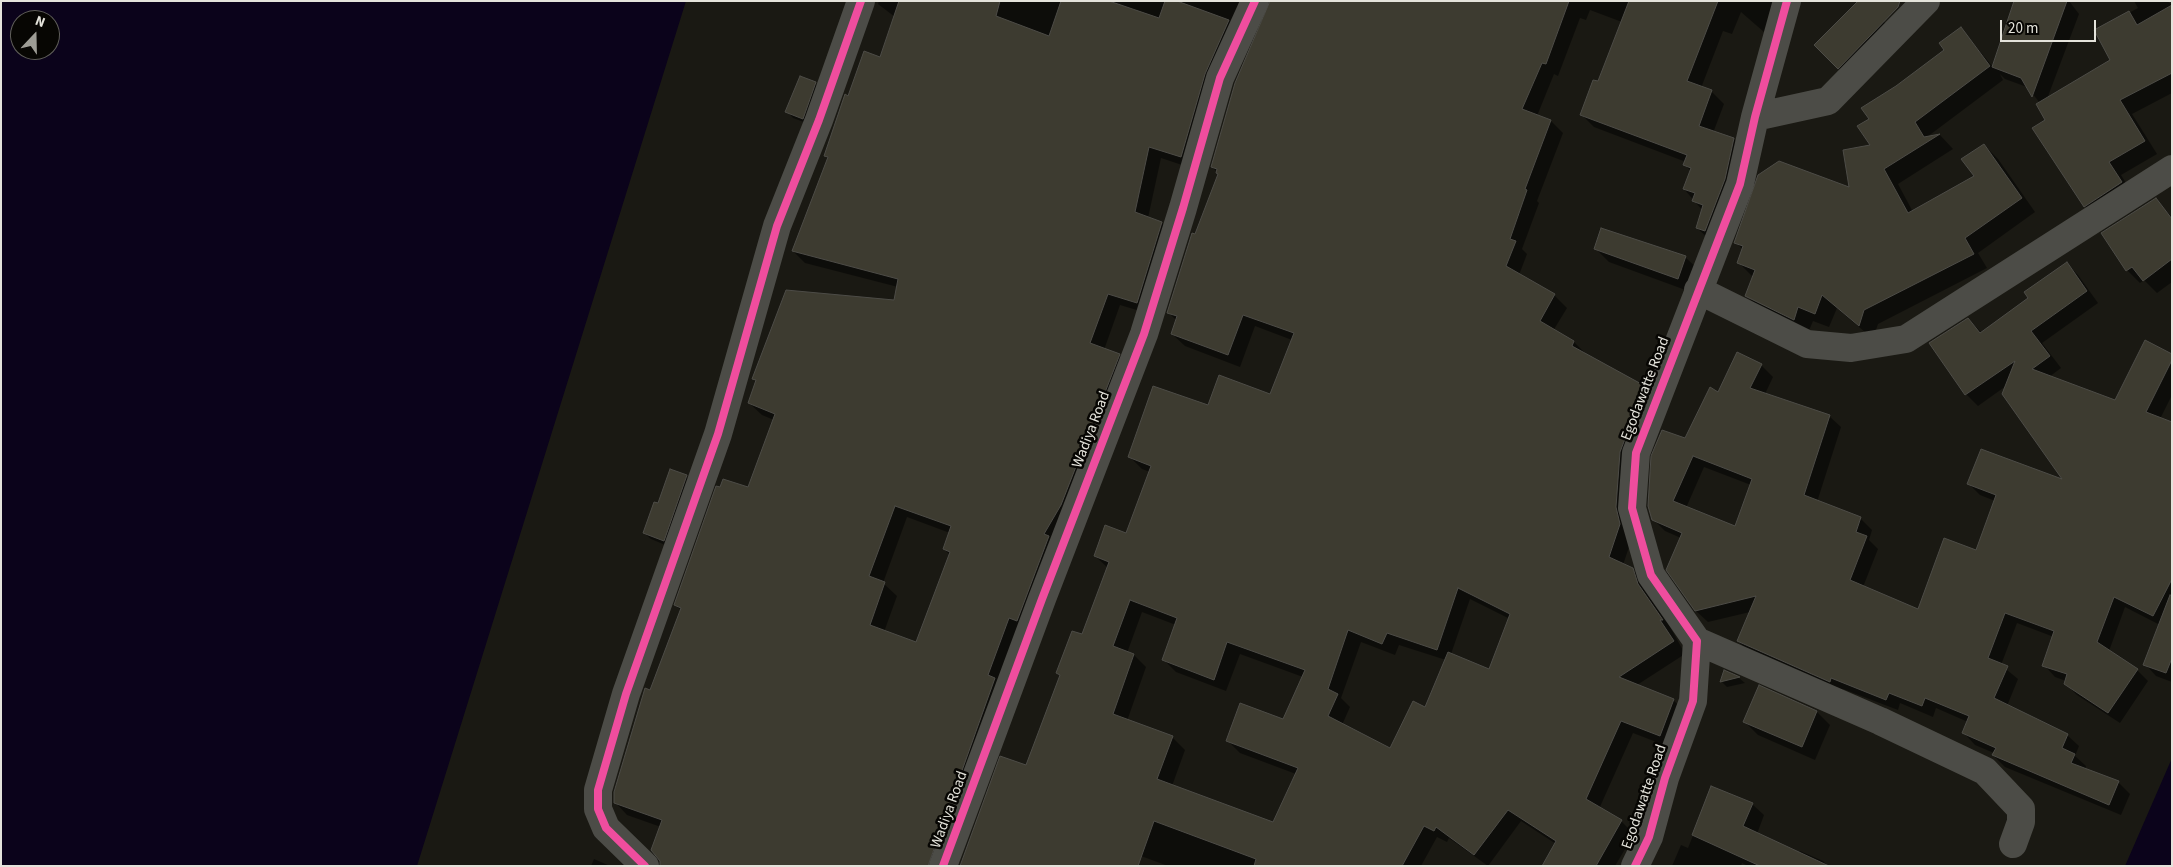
<!DOCTYPE html>
<html>
<head>
<meta charset="utf-8">
<style>
  body { margin:0 }
  #map { position:relative; width:2173px; height:867px; overflow:hidden; background:#1a1913; font-family:"Source Sans 3",sans-serif }
  canvas { display:block }
  .frame { position:absolute; inset:0; border:2px solid #e4e3db; pointer-events:none }
  .north { position:absolute; left:10px; top:10px; width:50px; height:50px; box-sizing:border-box; background:#070603; border:1px solid #5f5e59; border-radius:50%; rotate:21deg; font-size:14px; font-weight:700; line-height:20px; text-align:center; color:#e4e3db }
  .north::after { content:''; display:block; margin:auto; width:18px; height:22px; background:#9d9c95; clip-path:polygon(50% 0,100% 100%,50% 72%,0 100%) }
  .scale { position:absolute; left:2000px; top:20px; width:96px; height:22px; box-sizing:border-box; border:2px solid #e4e3db; border-top:0; padding-left:6px; font-size:15px; line-height:18px; white-space:nowrap; color:#e4e3db; -webkit-text-stroke:4px #070603; paint-order:stroke }
</style>
</head>
<body>
<div id="map">
<canvas width="2173" height="867"></canvas>
<div class="frame"></div>
<div class="north">N</div>
<div class="scale">20 m</div>
</div>
<script>
const g = document.querySelector('canvas').getContext('2d');
g.lineJoin = 'round';
function paint(path, color) { g.fillStyle = color; g.fill(path, 'evenodd'); }
const shape = rows => new Path2D(rows.map(r => 'M' + r).join(''));
function stroke(path, color, width, dash) { g.strokeStyle = color; g.lineWidth = width; g.lineCap = dash ? 'butt' : 'round'; g.setLineDash(dash || []); g.stroke(path); }
function label(font, color, halo, rows, align = 'center') {
  g.font = font + ' "Source Sans 3",sans-serif'; g.lineWidth = 5; g.setLineDash([]); g.textBaseline = 'middle'; g.strokeStyle = halo; g.fillStyle = color; for (const [text, x, y, turn = 0] of rows) {
    g.save(); g.translate(x, y); g.rotate((+turn || 0) * Math.PI / 180); g.textAlign = isNaN(turn) ? turn : align; if (halo) g.strokeText(text, 0, 0); g.fillText(text, 0, 0); g.restore();
  }
}
paint(shape([
  [1,1,686,1,417,866,1,866],
  [20,20,50,20,50,50,20,50],
  [2172,758,2172,866,2125,866]
]), '#0b031b');
paint(shape([
  [879,1,1258,1,1194,169,1161,158,1148,218,1162,223,1174,236,1150,314,1120,305,1104,350,1119,355,1131,367,943,866,695,866,661,827,627,815,615,802,651,691,681,610,675,605,749,489,774,420,762,415,749,403,757,382,753,378,895,301,898,287,805,263,793,251,828,159,826,156,849,97,881,58,895,17,878,4],
  [907,517,950,533,944,549,950,555,917,644,884,632,897,596,883,583],
  [1272,1,1790,1,1772,39,1741,12,1732,34,1723,31,1701,88,1711,91,1724,104,1713,133,1734,139,1746,152,1710,240,1697,228,1703,211,1684,189,1691,171,1685,165,1686,162,1594,127,1581,114,1598,83,1622,22,1590,10,1586,20,1580,18,1558,76,1554,74,1537,116,1551,121,1563,133,1537,201,1539,203,1522,249,1527,254,1519,275,1554,295,1567,308,1553,331,1574,342,1586,354,1644,387,1657,399,1632,538,1623,565,1632,569,1645,581,1685,654,1637,685,1673,700,1686,712,1672,748,1633,733,1599,809,1621,821,1634,834,1615,866,1544,866,1556,844,1521,821,1488,866,1449,838,1447,842,1437,837,1421,866,1168,866,1133,853,1027,767,1061,676,1058,673,1083,636,1108,568,1095,556,1127,534,1150,472,1142,469,1130,457,1209,406,1271,396,1292,340,1255,326,1240,367,1185,346,1172,334,1177,321,1168,312,1219,174,1212,167],
  [1470,599,1510,619,1489,670,1451,654],
  [1142,612,1176,625,1164,660,1176,672,1226,691,1240,654,1303,677,1284,721,1228,741,1240,753,1296,774,1274,823,1172,786,1185,750,1173,738,1127,721,1146,667,1134,655,1127,653],
  [1361,642,1395,655,1399,645,1446,660,1426,708,1390,749,1342,725,1350,707,1341,698],
  [1863,1,1897,35,1852,81,1816,45],
  [2013,1,2069,1,2079,14,2047,99,2112,61,2096,31,2138,8,2134,1,2167,1,2172,5,2172,93,2132,114,2157,154,2121,175,2134,196,2098,219,2085,206,2040,103,2027,87,2005,79,2000,74,2003,80,1927,137,1940,135,1953,149,1898,184,1913,212,1976,177,1984,145,1998,159,2035,212,1978,253,1987,268,1878,324,1873,339,1837,308,1829,327,1813,321,1808,333,1761,310,1747,296,1753,277,1738,262,1743,250,1736,242,1850,189,1872,146,1870,120,1897,87,1946,50,1961,29,1993,67,2015,3],
  [815,83,821,90,809,124,793,118,787,111],
  [2155,200,2172,217,2172,282,2157,293,2144,280,2140,283,2127,270],
  [1595,248,1685,257,1699,270,1691,292,1609,262],
  [2067,264,2078,275,2098,303,2042,343,2061,368,2049,377,2116,402,2172,355,2172,395,2160,419,2172,423,2172,682,2156,676,2145,664,2160,625,2125,607,2109,651,2137,670,2148,681,2120,723,2077,695,2066,684,2066,681,2055,677,2044,665,2054,637,2017,623,2001,665,2018,679,2007,706,2067,735,2079,746,2075,756,2086,766,2085,769,2118,782,2130,794,2121,815,2005,767,1993,755,1994,753,1975,745,1964,733,1968,722,1936,708,1933,717,1900,703,1898,710,1843,689,1841,693,1750,653,1738,641,1750,612,1708,622,1696,611,1681,538,1665,531,1653,519,1686,440,1718,393,1738,354,1761,365,1773,377,1765,394,1829,416,1841,427,1817,502,1860,518,1872,530,1869,540,1878,549,1863,587,1919,611,1977,551,1995,501,1980,495,1969,484,2065,481,2006,386,1978,406,1966,394,1931,343,1968,319,1982,333,2030,298],
  [1704,467,1751,485,1736,528,1686,508],
  [686,476,693,483,670,547,651,539,644,533,658,505],
  [1725,672,1739,678,1745,683,1727,687,1721,681],
  [1817,712,1830,725,1815,760,1758,735,1745,722],
  [1712,788,1752,804,1764,815,1757,834,1799,853,1800,851,1823,861,1828,866,1748,866,1742,863,1741,866,1672,866,1681,845,1688,848],
  [594,859,610,866,591,866]
]), '#0007');
const building = shape([
  [899,1,1000,1,996,16,1049,36,1061,1,1109,1,1159,18,1165,1,1177,1,1229,20,1205,74,1181,157,1149,147,1135,212,1162,222,1137,303,1108,294,1090,343,1120,354,1061,505,1044,534,1049,536,1017,621,1009,618,988,675,995,678,928,866,660,866,660,861,651,850,662,820,614,803,614,792,645,688,650,690,681,608,674,605,716,486,720,487,723,479,748,487,775,414,748,403,756,380,752,379,786,290,894,300,898,279,792,251,828,157,824,156,845,94,848,96,864,51,880,57,899,1],
  [895,506,951,526,943,549,950,552,916,642,870,625,885,582,869,576,895,506],
  [1270,1,1569,1,1546,64,1542,63,1522,109,1551,120,1525,189,1527,190,1510,239,1516,241,1506,266,1555,294,1540,321,1574,341,1572,346,1645,386,1630,417,1633,418,1620,452,1616,507,1620,524,1609,557,1633,568,1638,584,1663,620,1660,620,1674,641,1619,677,1674,699,1660,736,1621,721,1586,799,1622,820,1596,866,1542,866,1556,841,1508,810,1474,855,1436,827,1434,831,1424,826,1402,866,1254,866,1256,859,1154,821,1138,866,960,866,1000,756,1026,765,1060,675,1056,673,1072,631,1082,634,1109,562,1094,556,1105,525,1126,533,1151,466,1128,457,1153,386,1208,405,1219,375,1270,394,1294,333,1243,315,1228,355,1171,334,1177,316,1167,313,1192,233,1195,234,1218,174,1216,173,1217,169,1211,167,1235,83,1270,1],
  [1458,588,1510,614,1489,669,1448,652,1425,707,1413,701,1390,748,1328,716,1338,694,1328,689,1348,630,1382,644,1387,633,1437,650,1458,588],
  [1130,600,1177,618,1162,660,1214,680,1227,642,1305,670,1283,719,1240,703,1226,741,1298,768,1273,822,1157,779,1173,736,1113,714,1134,654,1113,646,1130,600],
  [1629,1,1718,1,1687,81,1712,90,1699,126,1734,138,1725,179,1705,231,1696,228,1703,205,1692,201,1695,193,1683,189,1691,168,1683,165,1687,155,1580,115,1593,80,1598,81,1629,1],
  [1858,1,1900,1,1898,7,1838,69,1814,45,1858,1],
  [2014,1,2067,1,2032,97,2021,78,1992,67,2014,1],
  [2172,5,2172,73,2120,100,2145,141,2109,162,2122,182,2084,207,2032,128,2045,120,2036,104,2110,60,2094,30,2129,11,2137,25,2172,5],
  [1961,27,1990,66,1915,122,1924,137,1940,134,1884,169,1908,213,1974,176,1961,159,1984,144,2022,198,1965,238,1974,254,1864,310,1859,326,1822,295,1815,314,1798,307,1794,320,1745,296,1755,270,1737,263,1743,246,1734,243,1758,175,1779,161,1849,187,1843,150,1870,145,1857,126,1869,119,1861,108,1896,86,1944,50,1939,43,1961,27],
  [800,76,816,82,803,119,785,112,800,76],
  [2156,198,2172,219,2172,259,2143,281,2132,267,2126,271,2101,233,2156,198],
  [1601,228,1686,256,1678,279,1594,249,1601,228],
  [2067,262,2087,291,2031,331,2050,356,2032,369,2115,400,2145,340,2172,354,2172,360,2146,412,2172,422,2172,579,2153,616,2114,597,2097,642,2138,669,2108,713,2064,684,2067,674,2042,666,2054,631,2005,613,1988,658,2008,666,1994,698,2068,734,2062,748,2075,754,2071,763,2119,781,2109,805,1992,755,1996,748,1962,733,1969,716,1925,698,1922,706,1889,693,1886,700,1831,678,1830,682,1737,641,1756,596,1695,611,1666,570,1682,533,1652,520,1648,506,1651,456,1662,430,1685,438,1710,387,1718,392,1737,352,1762,364,1750,388,1830,415,1804,495,1861,517,1856,532,1867,536,1850,580,1918,609,1944,538,1976,550,1996,495,1967,484,1981,449,2062,479,2002,394,2015,361,1965,395,1929,343,1968,318,1980,333,2028,298,2024,292,2067,262],
  [1693,456,1752,479,1735,526,1673,501,1693,456],
  [670,469,687,475,664,541,643,533,654,502,658,503,670,469],
  [2170,595,2172,596,2172,658,2166,673,2143,665,2170,595],
  [1724,670,1740,677,1720,682,1724,670],
  [1759,685,1817,711,1802,747,1743,722,1759,685],
  [1711,786,1753,803,1743,826,1829,866,1760,866,1692,835,1711,786]
]);
paint(building, '#3d3b30');
stroke(building, '#4d4c47', 1);
stroke(shape([
  [1755,117,1828,101,1926,1],
  [1698,290,1807,344,1851,348,1906,339,2172,169],
  [1697,641,1880,721,1985,771,2021,809,2021,822,2013,844],
  [645,866,606,828,598,809,598,790,626,694,718,434,777,226,819,120,861,1],
  [943,866,1042,599,1144,334,1183,208,1220,78,1255,1],
  [1635,866,1649,837,1665,778,1693,701,1697,641,1651,575,1632,508,1636,453,1740,184,1755,117,1787,1]
]), '#4c4c47', 28);
stroke(shape([
  [645,866,606,828,598,809,598,790,626,694,718,434,777,226,819,120,861,1],
  [943,866,1042,599,1144,334,1183,208,1220,78,1255,1],
  [1635,866,1649,837,1665,778,1693,701,1697,641,1651,575,1632,508,1636,453,1740,184,1755,117,1787,1]
]), '#ef4d9e', 8);
label('15px', '#e4e3db', '#070603', [
  ["Egodawatte Road",1646,389,-69],
  ["Wadiya Road",1092,430,-69],
  ["Egodawatte Road",1645,797,-71],
  ["Wadiya Road",950,810,-70]
]);
</script>
</body>
</html>
